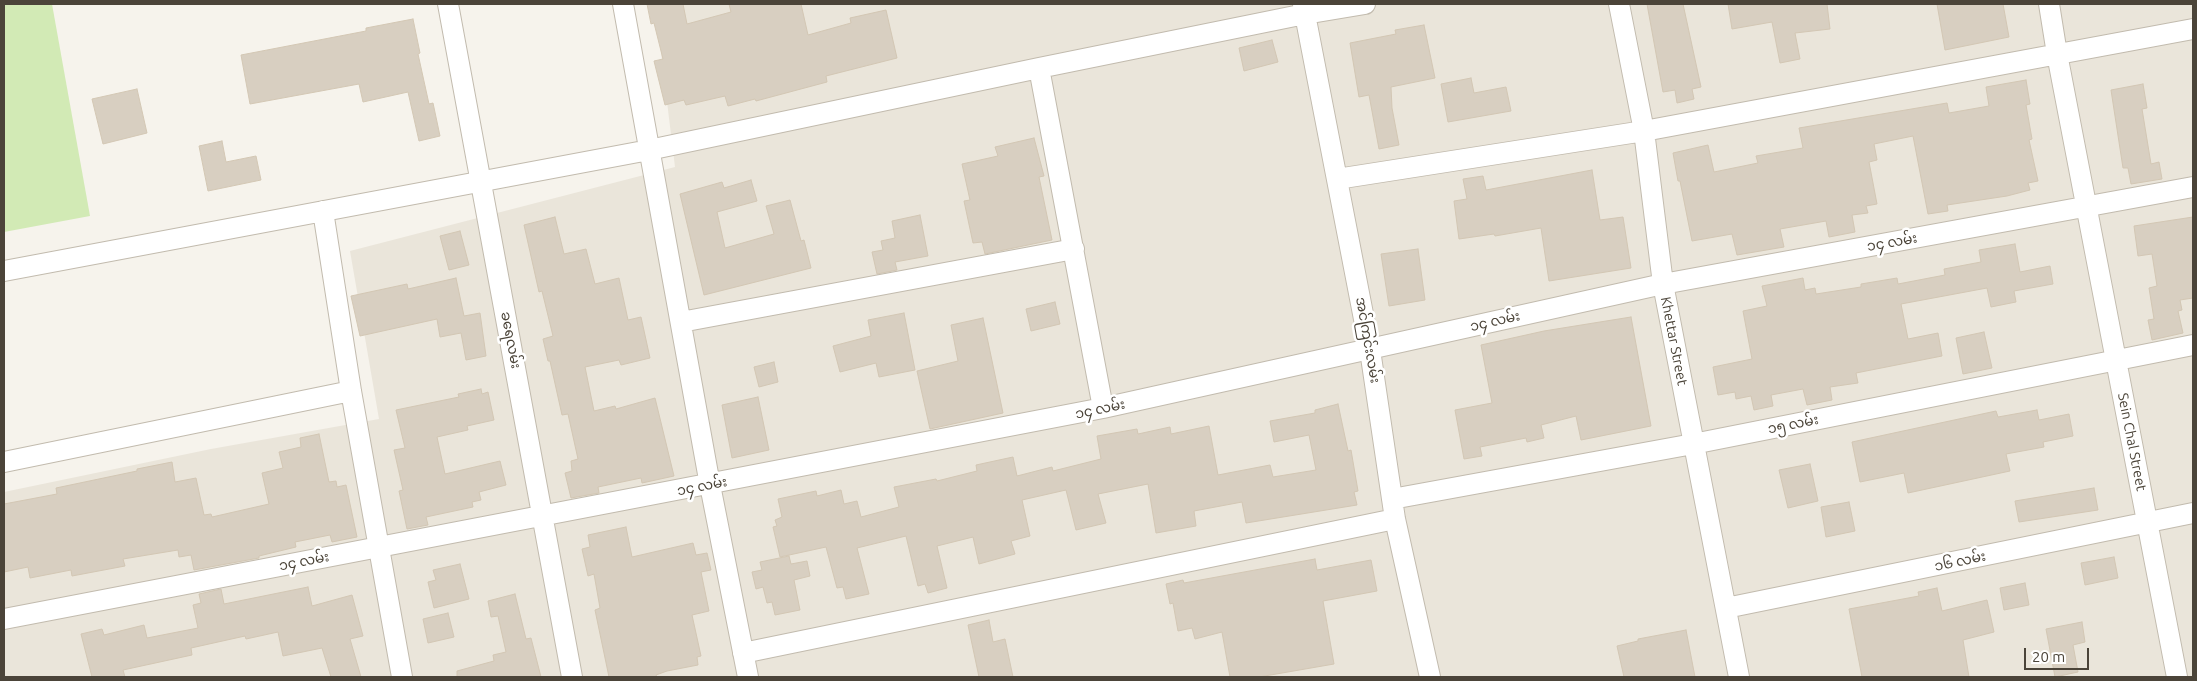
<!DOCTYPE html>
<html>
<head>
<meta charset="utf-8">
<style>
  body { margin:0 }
  #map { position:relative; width:2197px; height:681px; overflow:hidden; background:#f6f3ec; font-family:Ubuntu,sans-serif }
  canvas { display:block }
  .frame { position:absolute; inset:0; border:5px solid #4b4439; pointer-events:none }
  .scale { position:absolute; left:2024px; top:648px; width:65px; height:22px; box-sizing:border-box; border:2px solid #4b4439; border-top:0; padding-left:6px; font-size:15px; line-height:18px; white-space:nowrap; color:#4b4439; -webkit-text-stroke:4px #fff; paint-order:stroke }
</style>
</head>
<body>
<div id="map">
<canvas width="2197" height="681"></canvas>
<div class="frame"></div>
<div class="scale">20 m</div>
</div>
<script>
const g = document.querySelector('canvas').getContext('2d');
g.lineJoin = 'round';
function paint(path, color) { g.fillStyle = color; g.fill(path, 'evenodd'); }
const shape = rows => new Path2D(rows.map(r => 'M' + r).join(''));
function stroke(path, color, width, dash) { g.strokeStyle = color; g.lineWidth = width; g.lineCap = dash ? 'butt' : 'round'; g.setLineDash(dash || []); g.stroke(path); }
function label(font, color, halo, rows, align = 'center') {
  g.font = font + ' Ubuntu,"Noto Sans Myanmar",sans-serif'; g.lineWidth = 5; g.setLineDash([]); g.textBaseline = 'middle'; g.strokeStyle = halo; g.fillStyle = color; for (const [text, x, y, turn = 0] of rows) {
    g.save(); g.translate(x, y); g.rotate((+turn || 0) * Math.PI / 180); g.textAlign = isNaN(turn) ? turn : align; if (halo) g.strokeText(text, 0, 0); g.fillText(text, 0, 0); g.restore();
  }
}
paint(shape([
  [655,4,2193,4,2193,677,4,677,4,492,211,449,379,419,350,251,675,167]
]), '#eae5da');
paint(shape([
  [4,4,52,4,90,216,4,232]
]), '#d2eab5');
const building = shape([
  [647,4,683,4,687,24,731,12,729,4,801,4,808,35,851,23,850,18,886,10,897,58,826,76,827,82,756,101,755,99,728,106,725,96,686,105,684,100,665,105,654,61,663,59,654,23,651,24,647,4],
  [1647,4,1683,4,1701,87,1692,89,1694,99,1677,103,1675,90,1663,92,1647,4],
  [1728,4,1827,4,1830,29,1795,33,1800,59,1780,63,1772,22,1732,29,1728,4],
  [1937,4,2003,4,2009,37,1945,50,1937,4],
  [413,19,420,53,418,54,429,104,433,103,440,136,419,141,408,92,363,102,359,84,250,104,241,55,366,31,366,28,413,19],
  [1424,25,1435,78,1391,87,1392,108,1399,145,1379,149,1369,95,1359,97,1350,43,1396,34,1395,30,1424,25],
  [1272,40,1278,62,1244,71,1239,48,1272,40],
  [1471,78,1474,93,1506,87,1511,111,1448,122,1441,84,1471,78],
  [2026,80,2030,104,2026,105,2032,139,2029,140,2038,181,2028,183,2030,190,2007,196,1947,205,1948,211,1928,214,1913,136,1874,144,1877,160,1869,162,1877,204,1866,206,1868,213,1852,215,1855,232,1829,237,1826,221,1780,229,1784,247,1737,255,1732,234,1692,241,1680,181,1678,181,1673,153,1708,145,1714,172,1758,163,1756,156,1803,148,1799,128,1947,103,1949,113,1989,106,1986,87,2026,80],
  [2143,84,2147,108,2142,109,2151,164,2159,162,2162,179,2131,184,2128,168,2123,168,2111,90,2143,84],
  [137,89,147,133,103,144,92,99,137,89],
  [1034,138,1044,176,1039,177,1052,240,985,254,982,242,973,243,964,201,970,200,962,164,998,156,995,147,1034,138],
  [222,141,226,162,256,156,261,180,208,191,199,146,222,141],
  [1592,170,1600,220,1623,217,1631,268,1549,281,1541,228,1495,236,1494,234,1459,239,1454,201,1467,199,1463,179,1483,176,1486,190,1592,170],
  [751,180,757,201,717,212,725,248,774,234,766,206,790,200,801,241,804,240,811,268,704,295,680,194,722,182,724,188,751,180],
  [920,215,928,256,895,262,897,270,877,274,872,252,883,250,881,241,895,238,892,221,920,215],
  [555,217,564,254,586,249,595,284,619,278,628,320,641,317,650,358,621,365,619,360,585,367,594,411,615,406,616,409,655,398,674,476,642,483,641,478,598,487,599,493,571,498,565,473,572,471,571,461,578,459,568,414,562,415,550,361,548,361,543,339,553,336,542,291,539,292,524,225,555,217],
  [2193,217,2193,298,2180,300,2182,310,2178,311,2183,333,2152,340,2148,320,2154,319,2149,288,2157,286,2152,254,2138,256,2134,226,2193,217],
  [460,231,469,265,449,270,440,236,460,231],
  [2015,244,2020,272,2050,266,2053,284,2014,291,2016,302,1991,307,1987,288,1901,304,1908,339,1938,333,1942,356,1856,373,1858,383,1830,387,1832,400,1807,405,1803,389,1771,395,1773,406,1754,410,1751,396,1736,399,1735,392,1718,395,1713,367,1752,359,1743,311,1767,306,1762,286,1803,278,1805,290,1815,288,1816,294,1861,287,1861,284,1897,278,1898,284,1945,275,1944,269,1981,262,1979,250,2015,244],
  [1418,249,1425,300,1389,306,1381,254,1418,249],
  [456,278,464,316,480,313,486,356,466,360,461,333,440,337,437,319,360,336,351,296,407,284,408,289,456,278],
  [1055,302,1060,324,1031,331,1026,309,1055,302],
  [904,313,915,370,879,377,876,363,840,372,833,346,871,336,868,320,904,313],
  [1631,317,1651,426,1581,440,1576,416,1541,425,1544,438,1527,442,1526,438,1480,447,1482,456,1464,459,1455,410,1492,403,1481,345,1544,331,1631,317],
  [983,318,1003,413,930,429,917,371,958,361,951,325,983,318],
  [1984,332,1992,368,1963,374,1956,338,1984,332],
  [774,362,778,382,759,387,754,367,774,362],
  [481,389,482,394,488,392,494,420,467,426,468,430,437,437,445,474,500,461,506,485,479,492,481,500,472,502,473,507,426,517,428,525,407,529,399,491,403,490,394,450,405,448,396,410,459,397,458,394,481,389],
  [758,397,769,450,732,458,722,405,758,397],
  [1338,404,1348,451,1351,450,1358,491,1354,492,1357,505,1246,523,1242,502,1194,511,1196,526,1156,533,1148,484,1098,494,1106,523,1076,530,1066,490,1022,500,1030,536,1011,541,1015,554,979,564,973,537,937,546,947,588,928,593,925,584,918,586,906,536,857,548,869,594,846,599,843,587,837,588,826,547,780,557,773,527,777,526,775,520,782,517,778,499,816,491,817,496,841,490,844,504,857,501,861,517,899,507,894,487,936,479,937,481,977,471,976,465,1013,457,1017,476,1052,467,1053,471,1101,459,1097,436,1137,429,1138,434,1170,427,1171,434,1209,426,1218,475,1270,465,1273,477,1316,470,1309,435,1274,442,1270,421,1315,413,1315,410,1338,404],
  [2037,410,2039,420,2069,414,2073,436,2043,442,2044,447,2006,454,2010,471,1908,493,1904,473,1860,482,1852,442,1996,411,1998,417,2037,410],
  [319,434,329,482,336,481,337,487,346,485,357,537,332,542,330,535,295,542,296,547,259,556,259,558,194,570,191,555,179,557,178,550,123,559,125,566,72,576,71,570,30,578,28,567,4,572,4,504,57,494,56,488,137,471,137,469,172,462,175,482,196,478,204,515,211,514,212,517,269,504,262,473,283,468,279,452,301,447,300,438,319,434],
  [1810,464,1818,501,1788,508,1779,470,1810,464],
  [2094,488,2098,510,2019,522,2015,501,2094,488],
  [1849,502,1855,531,1826,537,1821,507,1849,502],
  [626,527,632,557,693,543,696,555,707,553,711,570,701,572,709,611,692,615,701,656,697,657,698,665,667,671,656,675,657,677,609,677,595,610,600,608,594,574,588,576,582,549,590,547,588,535,626,527],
  [789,556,791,564,807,561,810,576,794,580,800,610,775,615,772,602,767,603,763,587,756,589,752,572,762,570,760,562,789,556],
  [2114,557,2118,578,2085,585,2081,563,2114,557],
  [1315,559,1317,570,1371,560,1377,591,1323,601,1334,664,1259,677,1230,677,1222,632,1195,639,1192,628,1178,631,1173,603,1170,604,1166,584,1183,580,1184,583,1315,559],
  [460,564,469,599,434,608,428,582,436,580,433,570,460,564],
  [2025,583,2029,605,2004,610,2000,588,2025,583],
  [308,587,312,606,352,595,363,636,350,639,361,677,331,677,322,648,283,656,278,632,246,639,245,636,191,648,192,655,123,670,125,677,92,677,81,634,102,629,104,635,144,625,147,638,198,628,193,605,201,603,199,594,221,589,224,604,308,587],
  [1937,588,1942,611,1987,600,1994,632,1963,640,1969,677,1862,677,1849,609,1919,596,1918,592,1937,588],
  [515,594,526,639,531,638,541,677,457,677,457,671,494,661,493,655,506,652,498,616,491,617,488,601,515,594],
  [448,613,454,637,428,643,423,619,448,613],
  [989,620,993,642,1005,639,1013,677,979,677,968,625,989,620],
  [2082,622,2085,642,2073,645,2078,672,2055,677,2046,629,2082,622],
  [1686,630,1695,677,1624,677,1617,646,1638,641,1638,639,1686,630]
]);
paint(building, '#d8cfc1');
stroke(building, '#d3c7b4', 1);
const street = shape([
  [448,4,572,677],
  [623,4,710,485,748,677],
  [1303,4,1370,350,1395,519,1430,677],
  [1619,4,1644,131,1663,284,1739,677],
  [2049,4,2057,54,2177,677],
  [1039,68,1103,408],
  [1337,179,1644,131,2193,29],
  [323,211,351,391,402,677],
  [4,271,649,150,1039,68,1305,14,1365,4],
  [681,322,1074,249],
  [4,462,351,391],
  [1392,499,1693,444,2193,345],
  [1726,608,2193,513],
  [4,619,1103,408,1663,284,2193,187],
  [743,653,1395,519]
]);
stroke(street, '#c2bbae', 22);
stroke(street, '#fff', 20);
label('14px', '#4b4439', '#fff', [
  ["၁၄ လမ်း",1892,242,-10],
  ["၁၄ လမ်း",1495,321,-13],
  ["ခရေလမ်း",511,340,79],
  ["အင်ကြင်းလမ်း",1368,340,80],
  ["Khettar Street",1674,341,79],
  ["၁၄ လမ်း",1100,409,-12],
  ["၁၅ လမ်း",1793,424,-11],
  ["Sein Chal Street",2132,442,79],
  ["၁၄ လမ်း",702,486,-11],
  ["၁၄ လမ်း",304,561,-11],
  ["၁၆ လမ်း",1960,561,-12]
]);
</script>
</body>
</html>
